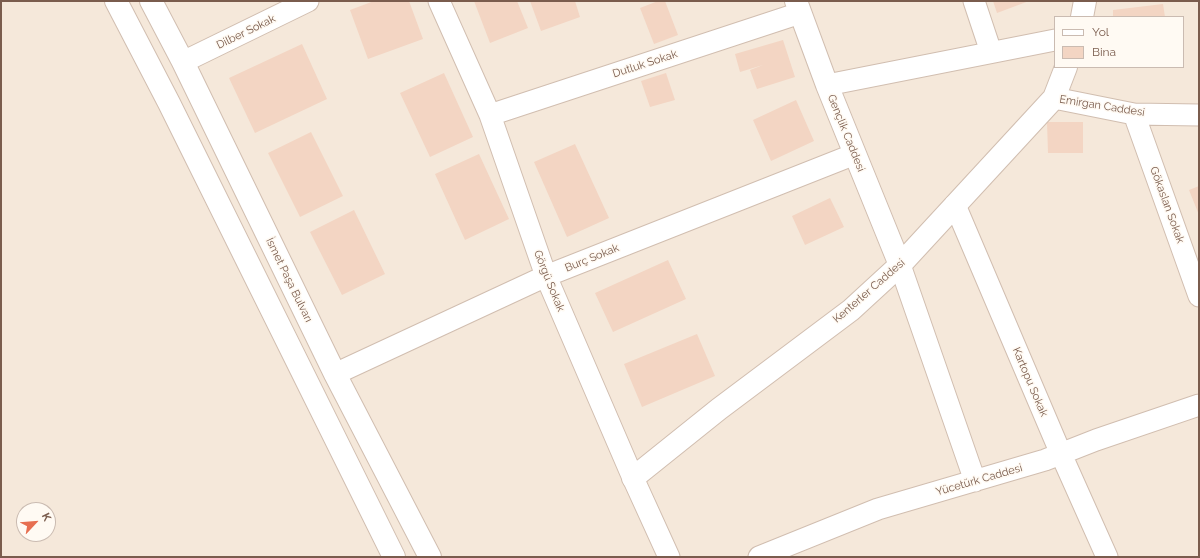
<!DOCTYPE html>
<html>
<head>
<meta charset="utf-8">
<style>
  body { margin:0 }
  #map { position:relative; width:1200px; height:558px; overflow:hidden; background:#fdf6ec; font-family:Raleway,sans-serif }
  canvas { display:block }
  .frame { position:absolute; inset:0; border:2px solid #7a5c4d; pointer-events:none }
  .legend { position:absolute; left:1054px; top:16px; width:130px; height:52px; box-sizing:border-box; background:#fffaf3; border:1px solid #cabbb1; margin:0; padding:5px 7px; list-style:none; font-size:12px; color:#7a5c4d }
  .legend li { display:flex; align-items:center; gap:8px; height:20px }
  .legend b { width:20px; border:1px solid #cabbb1 }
  .north { position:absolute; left:16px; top:502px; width:40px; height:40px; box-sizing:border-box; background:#fffaf3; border:1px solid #cabbb1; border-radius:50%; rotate:64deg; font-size:11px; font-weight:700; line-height:16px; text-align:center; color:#7a5c4d }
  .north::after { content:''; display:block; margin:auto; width:14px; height:18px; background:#e76f51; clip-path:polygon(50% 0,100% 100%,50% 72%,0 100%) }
</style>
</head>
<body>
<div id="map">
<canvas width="1200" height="558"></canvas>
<div class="frame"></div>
<ul class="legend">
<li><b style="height:5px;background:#fff"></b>Yol</li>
<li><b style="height:11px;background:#f3d5c3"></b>Bina</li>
</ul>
<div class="north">K</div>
</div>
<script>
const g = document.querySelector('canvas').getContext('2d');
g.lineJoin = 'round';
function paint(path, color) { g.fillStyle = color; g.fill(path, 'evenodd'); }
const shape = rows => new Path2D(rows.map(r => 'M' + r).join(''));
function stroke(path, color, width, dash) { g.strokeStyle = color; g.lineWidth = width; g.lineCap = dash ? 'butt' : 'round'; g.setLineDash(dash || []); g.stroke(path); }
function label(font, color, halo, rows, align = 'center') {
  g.font = font + ' Raleway,sans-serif'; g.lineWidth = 3; g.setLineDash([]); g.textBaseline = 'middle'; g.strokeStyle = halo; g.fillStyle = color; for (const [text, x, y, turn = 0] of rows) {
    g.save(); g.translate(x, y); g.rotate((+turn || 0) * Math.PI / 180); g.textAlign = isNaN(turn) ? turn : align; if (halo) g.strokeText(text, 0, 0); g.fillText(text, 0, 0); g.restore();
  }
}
paint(shape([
  [1,1,1199,1,1199,557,1,557],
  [1055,17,1183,17,1183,67,1055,67],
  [24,510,48,510,48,534,24,534]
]), '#f5e8da');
paint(shape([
  [374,1,409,1,423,39,368,59,350,10],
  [474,1,517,1,528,28,490,43],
  [530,1,575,1,580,17,541,31],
  [658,1,665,1,678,35,654,44,640,8],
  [993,1,1029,1,997,13],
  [1163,4,1165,17,1113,17,1113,10],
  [783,40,795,77,757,89,750,70,763,65,740,72,735,54],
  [302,44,327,99,255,133,229,78],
  [444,73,473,137,430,157,400,93],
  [666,73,675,100,650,107,641,81],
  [796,100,814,141,771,161,753,120],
  [1047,122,1083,122,1083,153,1048,153],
  [311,132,343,196,300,217,268,153],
  [575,144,609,218,567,237,534,162],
  [479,154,509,219,465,240,435,174],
  [1199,186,1199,215,1189,190],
  [830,198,844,227,805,245,792,216],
  [354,210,385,274,342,295,310,232],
  [668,260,686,299,613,332,595,293],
  [697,334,715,376,642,407,624,364]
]), '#f3d5c3');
const minor = shape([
  [439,1,490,115,546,276,633,478,669,557],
  [974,1,991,52],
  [183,62,308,1],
  [827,85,1055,40],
  [1054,98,1134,114,1199,115],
  [1134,114,1199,296],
  [490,115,800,13],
  [955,205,1061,454,1107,557],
  [900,265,975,481],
  [335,374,546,276,855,154],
  [759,557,878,509,1045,460,1096,440,1199,405]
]);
const tertiary = shape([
  [116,1,169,103,394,557],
  [151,1,183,62,335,374,430,557],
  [796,1,827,85,900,265],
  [1082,17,1085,1],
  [633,478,719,409,851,310,900,265,1054,98,1066,67]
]);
stroke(minor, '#d1beb0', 23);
stroke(tertiary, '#d1beb0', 24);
stroke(minor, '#fff', 21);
stroke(tertiary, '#fff', 22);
label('11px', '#7a5c4d', '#fffaf3', [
  ["Dilber Sokak",246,32,-26],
  ["Dutluk Sokak",645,64,-18],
  ["Emirgan Caddesi",1102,106,9],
  ["Gençlik Caddesi",846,133,68],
  ["Gökaslan Sokak",1167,205,70],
  ["Burç Sokak",592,258,-22],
  ["İsmet Paşa Bulvarı",289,280,64],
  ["Görgü Sokak",549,281,68],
  ["Kenterler Caddesi",869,291,-41],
  ["Kartopu Sokak",1030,382,67],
  ["Yücetürk Caddesi",979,480,-16]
]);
</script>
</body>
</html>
